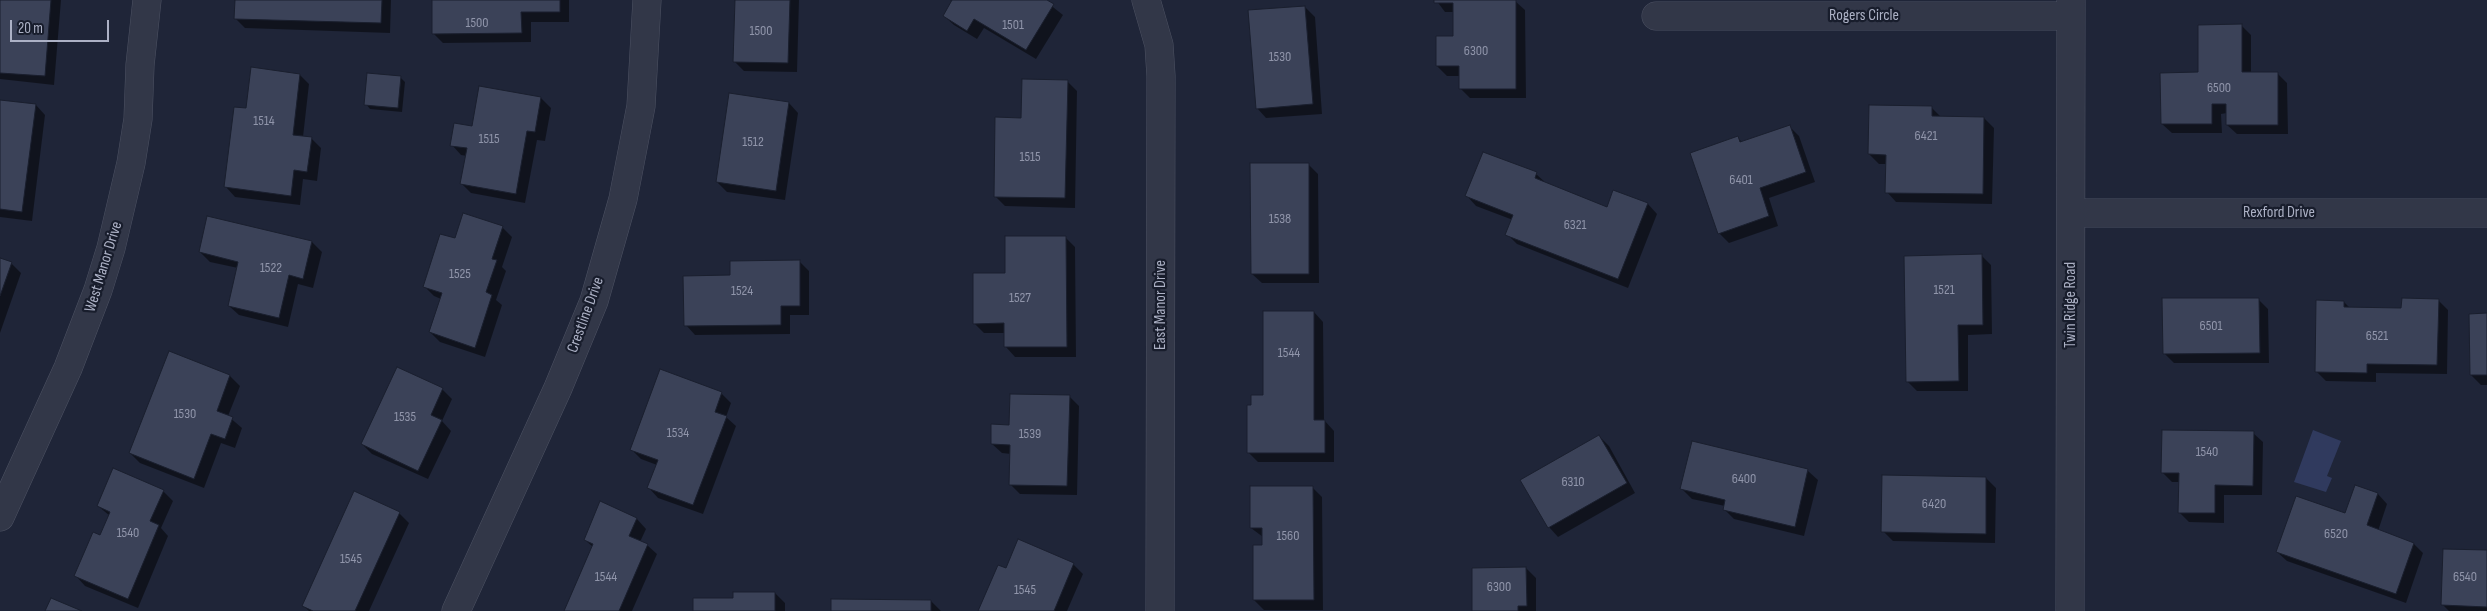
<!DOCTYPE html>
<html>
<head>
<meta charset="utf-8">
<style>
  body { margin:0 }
  #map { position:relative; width:2487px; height:611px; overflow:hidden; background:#1f2538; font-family:"Sofia Sans Condensed",sans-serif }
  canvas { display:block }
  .scale { position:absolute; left:10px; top:20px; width:99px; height:22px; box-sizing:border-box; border:2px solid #acb1c5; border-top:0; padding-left:6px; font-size:15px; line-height:18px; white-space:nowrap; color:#acb1c5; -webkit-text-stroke:4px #181d2c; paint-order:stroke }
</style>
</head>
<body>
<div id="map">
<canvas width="2487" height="611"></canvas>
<div class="scale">20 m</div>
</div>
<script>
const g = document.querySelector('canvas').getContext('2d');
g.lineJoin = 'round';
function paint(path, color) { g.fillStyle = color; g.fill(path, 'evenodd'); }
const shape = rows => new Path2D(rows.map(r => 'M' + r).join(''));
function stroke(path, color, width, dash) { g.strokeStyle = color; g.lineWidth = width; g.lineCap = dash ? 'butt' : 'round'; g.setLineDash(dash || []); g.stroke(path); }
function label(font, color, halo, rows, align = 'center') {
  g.font = font + ' "Sofia Sans Condensed",sans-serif'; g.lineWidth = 4.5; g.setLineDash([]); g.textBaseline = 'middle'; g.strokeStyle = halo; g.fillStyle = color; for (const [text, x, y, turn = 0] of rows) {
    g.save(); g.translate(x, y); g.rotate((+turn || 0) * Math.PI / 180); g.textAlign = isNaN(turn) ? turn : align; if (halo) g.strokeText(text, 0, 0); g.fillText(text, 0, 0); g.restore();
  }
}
paint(shape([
  [2313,430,2341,441,2327,476,2332,478,2326,492,2294,482]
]), '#303a5e');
paint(shape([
  [0,0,61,0,54,85,0,79],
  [236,0,391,0,390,33,245,28,236,19],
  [433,0,569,0,569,22,531,22,531,42,443,43,433,33],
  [736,0,799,0,797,72,744,71,734,61],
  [950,0,1044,0,1063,15,1036,59,984,28,977,39,954,25,944,16,952,1],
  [1436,0,1515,1,1525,10,1526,98,1470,98,1460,88,1460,76,1447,76,1437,66,1454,37,1454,12,1445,12],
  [1305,7,1315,17,1322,114,1266,118,1257,108],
  [2241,25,2251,35,2251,74,2278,74,2287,83,2288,134,2237,134,2227,125,2227,113,2221,114,2222,133,2172,133,2162,124,2199,74],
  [300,75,309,84,303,137,311,138,321,148,317,181,303,179,300,205,235,197,226,187,247,110],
  [400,77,405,82,402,112,370,109,366,104],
  [1067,81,1077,91,1075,208,1005,206,995,196],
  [541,98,551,108,545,141,537,140,525,203,471,193,462,184,467,156,461,155,452,145,473,127],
  [0,101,36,105,45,115,32,221,0,217],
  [789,103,798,113,785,200,727,192,717,182],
  [1932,108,1941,117,1984,118,1994,128,1992,204,1896,202,1887,192,1887,164,1879,164,1869,154],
  [1789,126,1799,136,1815,182,1769,198,1778,226,1729,243,1719,233,1737,137,1742,142],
  [1308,164,1318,174,1319,283,1262,283,1252,274],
  [1536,174,1546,183,1607,208,1614,191,1648,204,1657,214,1628,288,1517,244,1507,234,1513,220,1476,206,1467,196],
  [502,227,512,237,502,267,506,271,496,300,502,305,485,357,440,342,430,332,441,299,434,296,425,287,456,240],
  [1066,238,1075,247,1076,357,1015,357,1006,347,1006,333,984,333,974,323,1006,274],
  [312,242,322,252,313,288,298,284,288,327,239,315,229,306,238,268,210,262,200,252],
  [1982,256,1991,265,1992,334,1968,335,1968,391,1917,391,1907,381],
  [0,259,11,263,21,273,0,333],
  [799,261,809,271,809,315,790,315,790,334,695,335,686,325,732,277],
  [2259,300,2268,309,2269,363,2174,363,2164,353],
  [2438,300,2448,310,2447,374,2376,373,2376,382,2326,381,2316,371,2344,302,2351,309,2403,310],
  [1314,312,1323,322,1324,420,1334,431,1334,462,1258,462,1248,452,1253,406,1264,396],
  [2487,315,2487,385,2481,385,2471,375],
  [169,353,230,376,240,386,228,416,242,428,235,448,221,443,204,488,140,463,130,453],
  [660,371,722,394,731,403,726,417,736,426,703,514,658,498,649,488,657,465,641,459,631,449],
  [442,389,452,399,442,421,451,431,428,479,372,454,362,444],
  [1069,396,1079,406,1077,495,1020,494,1010,484,1011,454,1002,453,992,444,1010,426],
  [2253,433,2263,442,2262,495,2224,495,2224,523,2189,522,2179,512,2180,482,2172,482,2162,472],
  [1599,436,1609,446,1635,493,1558,537,1549,527],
  [1693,443,1808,471,1818,480,1804,536,1734,519,1724,509,1725,506,1692,499,1682,489],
  [1986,478,1996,488,1995,543,1893,541,1883,531],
  [2356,486,2378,494,2387,504,2378,531,2414,544,2423,553,2406,603,2287,561,2277,552,2346,515],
  [1313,488,1322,497,1323,610,1264,610,1254,600,1263,537,1251,528],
  [163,491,173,501,161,528,168,536,138,608,85,586,76,576,101,536,110,516,98,506],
  [601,503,637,519,646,529,640,542,647,545,657,554,632,611,565,611,593,547,585,540],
  [399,513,409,523,369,611,309,611,304,606],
  [2487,551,2487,611,2449,611,2443,605],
  [1073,564,1083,574,1067,611,980,611,1007,570],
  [1526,568,1536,578,1536,611,1473,611],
  [775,593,785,603,785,611,694,611,734,599],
  [931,601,941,611,832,611]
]), '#0007');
const building = shape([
  [0,0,51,0,45,76,0,73,0,0],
  [235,0,382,0,381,23,234,19,235,0],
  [432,0,560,0,560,12,521,12,522,33,432,34,432,0],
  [735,0,790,0,788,63,733,62,735,0],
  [952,0,1047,0,1054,4,1026,50,974,19,967,31,943,16,952,0],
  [1434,0,1516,0,1516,89,1459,89,1459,66,1436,66,1436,36,1453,36,1453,3,1434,3,1434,0],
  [1305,6,1313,104,1256,109,1248,10,1305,6],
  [2242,24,2242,72,2278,72,2278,125,2226,125,2226,104,2212,104,2212,124,2161,124,2160,73,2198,72,2198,25,2242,24],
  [251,67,300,74,293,135,312,137,307,172,294,170,291,196,224,187,234,107,246,108,251,67],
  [367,73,401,76,398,108,364,105,367,73],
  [1022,79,1068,80,1065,198,994,197,995,117,1021,118,1022,79],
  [479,86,541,97,535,132,527,131,516,194,460,184,467,148,450,146,454,123,472,126,479,86],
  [729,93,789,102,776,191,716,182,729,93],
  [0,100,36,104,22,212,0,209,0,100],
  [1869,105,1932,106,1932,116,1984,117,1983,194,1885,193,1886,155,1868,154,1869,105],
  [1790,125,1806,172,1760,188,1769,216,1718,234,1690,153,1738,136,1740,142,1790,125],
  [1483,152,1537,172,1535,178,1607,207,1613,190,1648,203,1618,279,1505,235,1513,215,1465,196,1483,152],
  [1250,163,1309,163,1309,274,1251,274,1250,163],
  [463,213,503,226,492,259,497,260,486,292,492,295,475,348,429,332,442,293,423,287,440,234,455,238,463,213],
  [207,216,312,241,303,279,289,275,279,318,228,306,238,262,199,252,207,216],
  [1005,236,1066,236,1067,347,1004,347,1004,323,973,324,973,273,1005,273,1005,236],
  [1982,254,1983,325,1958,325,1959,381,1906,382,1904,256,1982,254],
  [0,258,12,262,0,296,0,258],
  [800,260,800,306,781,306,781,325,684,326,683,276,730,275,730,261,800,260],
  [2162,298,2259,298,2260,353,2163,354,2162,298],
  [2402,298,2439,299,2437,365,2367,364,2367,373,2315,372,2316,300,2344,301,2344,307,2401,308,2402,298],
  [1263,311,1314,311,1314,420,1325,420,1325,453,1247,453,1247,405,1251,405,1251,395,1263,395,1263,311],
  [2487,313,2487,375,2470,375,2469,314,2487,313],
  [169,351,230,375,217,411,233,417,225,439,211,434,194,479,129,453,169,351],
  [397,367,443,388,431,415,442,420,418,471,361,444,397,367],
  [660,369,722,392,715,412,727,416,693,505,647,488,658,460,630,450,660,369],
  [1010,394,1070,395,1067,486,1009,485,1010,445,991,444,991,424,1009,425,1010,394],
  [2162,430,2254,431,2253,486,2215,485,2215,513,2178,513,2179,473,2161,473,2162,430],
  [1599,435,1627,483,1548,528,1520,480,1599,435],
  [1692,441,1808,469,1795,527,1723,510,1725,500,1680,489,1692,441],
  [113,468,164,490,150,521,159,525,128,599,74,576,93,532,100,535,110,512,97,506,113,468],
  [1882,475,1986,477,1986,534,1881,532,1882,475],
  [2355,485,2378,493,2367,525,2414,543,2396,594,2276,552,2296,496,2345,513,2355,485],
  [1250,486,1313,486,1314,600,1253,600,1253,545,1262,545,1262,528,1250,528,1250,486],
  [354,491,400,512,355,611,313,611,302,606,354,491],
  [600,501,637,518,629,536,648,544,619,611,564,611,593,544,584,540,600,501],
  [1018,539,1074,563,1054,611,978,611,998,565,1006,568,1018,539],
  [2443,549,2487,550,2487,607,2441,605,2443,549],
  [1526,567,1527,606,1518,606,1518,611,1472,611,1472,568,1526,567],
  [733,592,775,592,775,611,693,611,693,598,733,598,733,592],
  [51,598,82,611,45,611,51,598],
  [831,599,931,600,931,611,831,611,831,599]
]);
paint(building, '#3b4258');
stroke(building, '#1a1f2e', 1);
const street = shape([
  [1146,0,1159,45,1161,76,1160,611],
  [1656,16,2071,16],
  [2071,213,2487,213],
  [0,517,68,368,98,290,111,248,131,163,138,119,140,65,147,0],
  [456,611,558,388,594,301,623,199,641,106,647,0],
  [2070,611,2071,0]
]);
stroke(street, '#4d5263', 29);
stroke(street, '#323748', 28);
label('14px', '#9095aa', null, [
  ["1500",477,23],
  ["1501",1013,25],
  ["1500",761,31],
  ["6300",1476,51],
  ["1530",1280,57],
  ["6500",2219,88],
  ["1514",264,121],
  ["6421",1926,136],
  ["1515",489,139],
  ["1512",753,142],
  ["1515",1030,157],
  ["6401",1741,180],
  ["1538",1280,219],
  ["6321",1575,225],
  ["1522",271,268],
  ["1525",460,274],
  ["1521",1944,290],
  ["1524",742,291],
  ["1527",1020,298],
  ["6501",2211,326],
  ["6521",2377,336],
  ["1544",1289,353],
  ["1530",185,414],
  ["1535",405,417],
  ["1534",678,433],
  ["1539",1030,434],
  ["1540",2207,452],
  ["6400",1744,479],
  ["6310",1573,482],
  ["6420",1934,504],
  ["1540",128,533],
  ["6520",2336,534],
  ["1560",1288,536],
  ["1545",351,559],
  ["1544",606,577],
  ["6540",2465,577],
  ["6300",1499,587],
  ["1545",1025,590]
]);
label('16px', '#acb1c5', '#181d2c', [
  ["Rogers Circle",1864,16],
  ["Rexford Drive",2279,213],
  ["West Manor Drive",104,267,-73],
  ["East Manor Drive",1161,305,-90],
  ["Twin Ridge Road",2071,305,-90],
  ["Crestline Drive",586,315,-70]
]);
</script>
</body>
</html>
